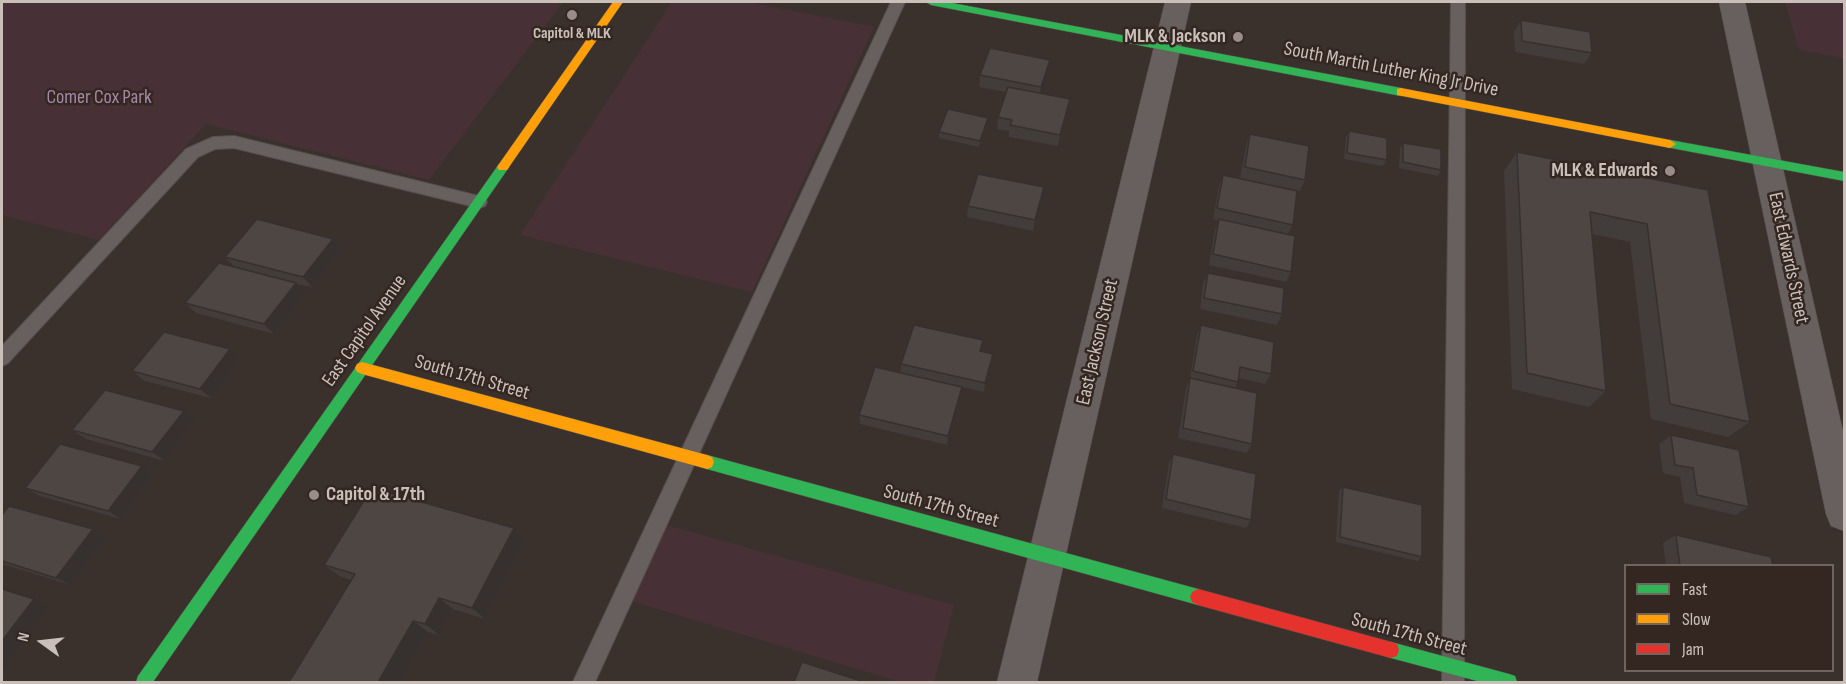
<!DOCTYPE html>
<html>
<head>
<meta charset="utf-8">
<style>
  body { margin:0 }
  #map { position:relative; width:1846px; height:684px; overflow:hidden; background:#3a312d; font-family:"Sofia Sans Condensed",sans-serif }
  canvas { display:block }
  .frame { position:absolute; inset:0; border:3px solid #cabfb9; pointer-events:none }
  .legend { position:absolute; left:1624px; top:564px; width:210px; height:108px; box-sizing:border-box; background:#342721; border:2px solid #70645e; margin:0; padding:8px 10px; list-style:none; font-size:18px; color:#cabfb9 }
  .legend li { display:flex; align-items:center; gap:12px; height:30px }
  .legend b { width:30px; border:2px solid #70645e }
  .north { position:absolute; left:12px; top:612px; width:60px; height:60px; -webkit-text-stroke:4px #342721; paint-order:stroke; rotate:285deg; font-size:16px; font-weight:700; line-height:24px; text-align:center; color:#cabfb9 }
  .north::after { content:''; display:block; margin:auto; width:21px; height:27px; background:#cabfb9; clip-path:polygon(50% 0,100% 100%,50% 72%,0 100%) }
</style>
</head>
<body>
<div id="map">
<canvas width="1846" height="684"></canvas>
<div class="frame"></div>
<ul class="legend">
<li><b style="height:8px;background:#30b455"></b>Fast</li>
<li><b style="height:8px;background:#ff9f0a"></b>Slow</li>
<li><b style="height:8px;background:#e5322d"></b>Jam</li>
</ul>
<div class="north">N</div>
</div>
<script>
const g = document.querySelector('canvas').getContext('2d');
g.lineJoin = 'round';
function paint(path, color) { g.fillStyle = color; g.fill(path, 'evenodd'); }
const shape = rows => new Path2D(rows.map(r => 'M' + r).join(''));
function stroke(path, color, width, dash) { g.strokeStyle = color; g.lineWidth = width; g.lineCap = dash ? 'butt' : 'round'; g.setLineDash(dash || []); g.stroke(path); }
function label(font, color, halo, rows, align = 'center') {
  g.font = font + ' "Sofia Sans Condensed",sans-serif'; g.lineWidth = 5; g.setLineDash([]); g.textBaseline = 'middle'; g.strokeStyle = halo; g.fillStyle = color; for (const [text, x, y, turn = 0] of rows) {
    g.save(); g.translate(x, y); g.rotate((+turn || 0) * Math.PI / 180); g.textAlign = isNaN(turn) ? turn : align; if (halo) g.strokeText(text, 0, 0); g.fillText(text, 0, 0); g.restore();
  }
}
paint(shape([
  [2,2,563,2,429,180,206,124,99,240,2,215],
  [672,2,748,2,874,27,752,292,520,235],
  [1785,2,1844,2,1844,58,1799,50],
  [666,525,954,605,934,682,900,682,631,601]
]), '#473137');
const lane = shape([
  [891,2,905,2,595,682,573,682,891,2],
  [1451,2,1465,2,1464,682,1442,682,1451,2],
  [234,136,479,196,485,198,487,202,485,206,479,208,234,148,215,149,198,157,8,363,2,366,2,346,186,149,213,137,234,136]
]);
const street = shape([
  [1165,2,1191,2,1037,682,997,682,1165,2],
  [1719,2,1745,2,1844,436,1844,531,1831,526,1826,514,1719,2]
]);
const fast = shape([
  [926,2,947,2,1401,88,1407,92,1401,96,931,5,926,2],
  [1670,140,1844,172,1844,181,1666,147,1664,144,1670,140],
  [503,163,507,164,509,167,507,170,153,682,136,682,138,676,499,164,503,163],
  [707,455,1198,589,1204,592,1206,597,1204,602,1198,605,707,469,702,467,700,462,702,457,707,455],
  [1391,642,1509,674,1515,676,1517,682,1481,682,1391,658,1385,656,1383,650,1385,644,1391,642]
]);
const slow = shape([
  [613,2,623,2,507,170,499,170,497,167,499,164,613,2],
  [1401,88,1670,140,1676,144,1670,148,1397,95,1397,89,1401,88],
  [362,362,707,455,712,457,714,462,712,467,707,469,362,374,357,372,355,368,357,364,362,362]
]);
const jam = shape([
  [1198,589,1391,642,1397,644,1399,650,1397,656,1391,658,1198,605,1192,602,1190,597,1192,592,1198,589]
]);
stroke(lane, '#564f4c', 2);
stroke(street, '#564f4c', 1);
stroke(fast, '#574f4b', 1);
stroke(slow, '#574f4b', 1);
stroke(jam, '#574f4b', 1);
paint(lane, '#68605e');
paint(street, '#68605e');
paint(fast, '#30b455');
paint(slow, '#ff9f0a');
paint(jam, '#e5322d');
paint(shape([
  [1521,20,1592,53,1584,64,1515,52,1514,32],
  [1050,60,1048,72,1041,94,1068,110,1058,146,1009,137,1009,131,997,129,998,117,1006,92,979,87,980,75],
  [988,124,979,147,939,138,939,132],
  [1349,131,1387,160,1383,166,1344,159,1346,137],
  [1250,134,1305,180,1300,191,1240,179,1246,146],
  [1403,143,1441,170,1438,176,1399,168,1400,149],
  [1517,152,1708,190,1750,422,1728,437,1651,419,1630,242,1592,234,1606,391,1589,407,1512,389,1504,171],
  [1223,175,1293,225,1288,234,1291,272,1286,282,1209,265,1215,230,1219,221,1213,219,1219,186],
  [1042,198,1033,231,967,217,968,206],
  [341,249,312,287,297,284,306,293,274,334,196,313,185,303,234,266,225,257],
  [1208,273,1282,314,1277,325,1200,309,1203,283],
  [1201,325,1271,374,1265,384,1239,378,1238,382,1235,388,1252,444,1247,453,1178,438,1186,388,1190,378,1197,335],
  [981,352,992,364,984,392,962,387,961,396,947,445,860,424,859,415,901,373,901,364],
  [241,359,211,398,145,381,132,371],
  [195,420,165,461,86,439,72,430],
  [1671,435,1749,507,1735,515,1684,503,1680,477,1663,473,1659,444],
  [1173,454,1251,520,1246,528,1162,508,1169,463],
  [142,466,154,475,121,519,40,496,25,488],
  [1343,487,1422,557,1418,561,1336,542,1339,491],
  [2,515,93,529,107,537,71,585,2,564],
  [514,528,525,541,485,619,453,609,439,635,428,632,400,682,289,682,351,580,341,577,324,565],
  [1676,535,1773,566,1666,566,1663,543]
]), '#423c3a');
paint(shape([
  [1050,60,1048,72,1040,99,1041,87],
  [1070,99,1068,110,1058,146,1060,135],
  [988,118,988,124,979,147,980,141],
  [1044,187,1042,198,1033,231,1035,220],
  [333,239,341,249,312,287,303,277],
  [296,283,306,293,274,334,264,324],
  [230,349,241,359,211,398,200,389],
  [993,354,992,364,984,392,985,383],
  [962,387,961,396,947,445,948,436],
  [184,411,195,420,165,461,152,452],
  [142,466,154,475,121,519,108,511],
  [514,528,525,541,485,619,472,608],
  [93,529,107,537,71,585,56,578],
  [439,598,453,609,439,635,425,624],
  [34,599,49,606,3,668,2,668,2,641],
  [413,621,428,632,400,682,378,682]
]), '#36312f');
const building = shape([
  [1521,20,1590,32,1592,53,1522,41,1521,20],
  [990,48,1050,60,1041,87,980,75,990,48],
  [1008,87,1070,99,1060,135,1010,125,1012,120,998,117,1008,87],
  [948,109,988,118,980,141,939,132,948,109],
  [1349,131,1387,138,1387,160,1347,153,1349,131],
  [1250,134,1309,146,1305,180,1245,167,1250,134],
  [1403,143,1441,149,1441,170,1403,162,1403,143],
  [1517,152,1708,190,1750,422,1670,404,1647,224,1590,212,1606,391,1527,373,1517,152],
  [978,174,1044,187,1035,220,968,206,978,174],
  [1223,175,1297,191,1293,225,1217,208,1223,175],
  [257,219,333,239,303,277,225,257,257,219],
  [1219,219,1295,236,1291,272,1213,254,1219,219],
  [219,263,296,283,264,324,185,303,219,263],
  [1208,273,1284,288,1282,314,1204,298,1208,273],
  [914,325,983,340,980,351,993,354,985,383,901,364,914,325],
  [1201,325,1274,342,1271,374,1240,367,1238,382,1193,371,1201,325],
  [164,332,230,349,200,389,132,371,164,332],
  [875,367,962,387,948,436,859,415,875,367],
  [1190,378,1257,393,1252,444,1183,428,1190,378],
  [105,390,184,411,152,452,72,430,105,390],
  [1671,435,1739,450,1749,507,1697,495,1693,468,1675,465,1671,435],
  [60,444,142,466,108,511,25,488,60,444],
  [1173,454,1256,474,1251,520,1166,499,1173,454],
  [1343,487,1422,505,1422,557,1340,537,1343,487],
  [372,488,514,528,472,608,439,598,425,624,413,621,378,682,289,682,355,574,324,565,372,488],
  [9,506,93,529,56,578,2,561,2,515,9,506],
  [1676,535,1771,557,1773,566,1680,566,1676,535],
  [2,589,34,599,2,641,2,589],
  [802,662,864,682,794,682,802,662]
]);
paint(building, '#4d4643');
stroke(building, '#36312f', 1.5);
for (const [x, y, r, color] of [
  [572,15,6,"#988d88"],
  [1238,37,6,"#988d88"],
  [1670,171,6,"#988d88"],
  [314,495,6,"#988d88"]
]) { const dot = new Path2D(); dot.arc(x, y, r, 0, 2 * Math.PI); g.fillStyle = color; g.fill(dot); stroke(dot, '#342721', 2); }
label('bold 16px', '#cabfb9', '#342721', [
  ["Capitol & MLK",572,34]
]);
label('bold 20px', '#cabfb9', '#342721', [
  ["MLK & Jackson",1226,37],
  ["MLK & Edwards",1658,171],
  ["Capitol & 17th",326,495,"left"]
], 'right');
label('20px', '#cabfb9', '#342721', [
  ["South Martin Luther King Jr Drive",1391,70,11],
  ["East Edwards Street",1788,258,78],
  ["East Capitol Avenue",365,331,-55],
  ["East Jackson Street",1098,342,-77],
  ["South 17th Street",472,378,16],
  ["South 17th Street",941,507,15],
  ["South 17th Street",1409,635,15]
]);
label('20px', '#a787a7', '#342721', [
  ["Comer Cox Park",99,98]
]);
</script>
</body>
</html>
